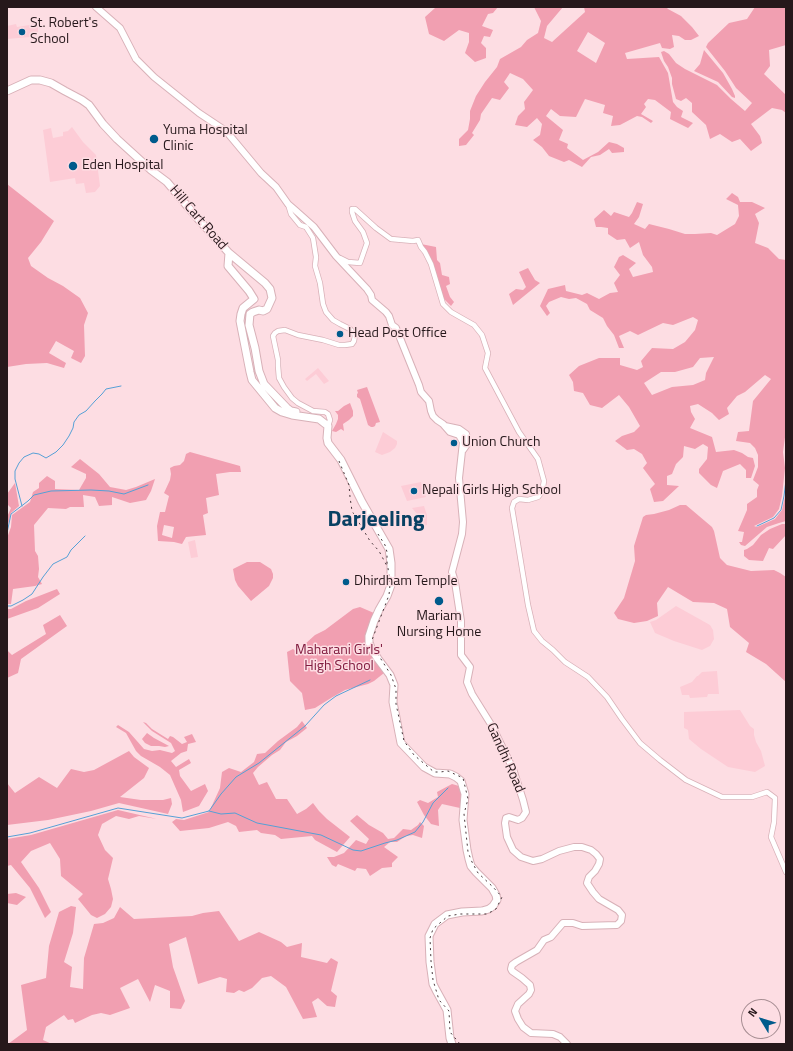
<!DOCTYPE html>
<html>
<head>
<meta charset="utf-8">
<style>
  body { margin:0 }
  #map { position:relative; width:793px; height:1051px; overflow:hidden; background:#fddde3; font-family:"Titillium Web",sans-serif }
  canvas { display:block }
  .frame { position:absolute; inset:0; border:8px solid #26181b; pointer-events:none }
  .north { position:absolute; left:741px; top:999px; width:40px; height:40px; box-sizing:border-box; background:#fddde3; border:1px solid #a78e93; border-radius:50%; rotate:308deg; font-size:11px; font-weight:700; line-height:16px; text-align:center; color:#26181b }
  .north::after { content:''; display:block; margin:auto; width:14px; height:18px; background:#005b8c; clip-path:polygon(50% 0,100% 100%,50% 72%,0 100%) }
</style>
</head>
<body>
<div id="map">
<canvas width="793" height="1051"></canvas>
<div class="frame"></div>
<div class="north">N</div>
</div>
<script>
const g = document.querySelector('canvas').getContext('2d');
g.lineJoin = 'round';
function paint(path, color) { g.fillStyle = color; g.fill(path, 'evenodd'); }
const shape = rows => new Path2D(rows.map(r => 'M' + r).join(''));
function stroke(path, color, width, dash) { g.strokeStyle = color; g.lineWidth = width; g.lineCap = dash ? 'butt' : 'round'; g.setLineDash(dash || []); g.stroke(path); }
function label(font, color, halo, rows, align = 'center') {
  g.font = font + ' "Titillium Web",sans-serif'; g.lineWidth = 3; g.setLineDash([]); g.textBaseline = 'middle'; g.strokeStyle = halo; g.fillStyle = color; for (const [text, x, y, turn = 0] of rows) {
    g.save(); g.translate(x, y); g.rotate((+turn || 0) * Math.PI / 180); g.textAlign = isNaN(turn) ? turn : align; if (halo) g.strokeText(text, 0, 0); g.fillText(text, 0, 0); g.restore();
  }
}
paint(shape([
  [16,24,17,27,36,24,38,25,38,34,35,38,32,40,30,37,7,39,7,26],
  [72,127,83,142,96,155,100,186,95,192,86,193,84,183,76,184,75,178,50,182,43,130,51,128,53,138,63,136,63,132,68,131],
  [318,368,329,381,324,384,316,374,307,381,305,379],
  [383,432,397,441,397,444,395,448,390,452,382,455,375,452],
  [421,482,426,497,407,501,401,486],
  [424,506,427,515,427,525,423,526,418,515,412,508],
  [195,540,198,557,191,558,188,542],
  [676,606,710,625,713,630,714,639,710,646,702,650,674,641,655,633,650,622,656,620],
  [717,671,719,694,708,694,707,697,690,698,689,695,682,695,680,687,692,682,697,676,698,676,702,672],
  [740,710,750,726,754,729,754,735,756,742,761,751,765,766,755,772,728,767,701,749,689,739,688,730,684,728,684,712]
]), '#fdccd6');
paint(shape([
  [437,7,498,7,493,13,488,14,482,26,493,30,490,37,484,36,481,43,486,48,486,58,475,62,465,53,469,42,469,33,459,30,444,41,429,34,425,17,435,8],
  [534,7,563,7,547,26,544,38,552,42,585,12,584,7,666,7,668,9,681,16,692,27,699,36,691,40,685,40,679,36,672,35,674,47,670,49,662,48,660,43,625,53,627,59,659,57,668,73,673,102,677,107,683,111,681,117,693,123,688,128,670,119,671,112,655,100,648,99,644,104,646,107,641,114,653,121,651,123,642,117,637,116,620,125,611,126,613,116,603,113,605,105,585,99,576,117,560,116,551,109,546,116,563,130,559,140,568,144,567,148,583,160,598,152,609,142,617,144,624,148,624,152,612,153,609,149,600,155,591,157,582,167,569,160,564,162,549,156,542,147,533,140,540,135,542,124,537,118,527,127,515,125,518,116,525,109,524,102,533,90,523,79,510,73,504,82,509,88,500,100,492,98,481,114,480,120,472,133,474,135,466,145,459,146,459,139,468,130,470,119,470,111,476,96,485,82,497,67,500,59,521,47,527,40,538,33,541,21],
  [588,32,605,43,596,63,577,51],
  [755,7,786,7,786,45,769,50,770,66,764,74,786,95,786,113,782,110,772,108,751,124,760,136,762,143,751,151,740,139,732,142,720,134,710,139,706,125,692,112,692,103,686,98,681,101,676,99,672,84,672,78,668,67,664,61,661,52,664,51,669,54,676,63,685,69,717,85,731,99,745,111,752,103,736,88,725,71,706,47,708,43,729,23,747,19],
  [704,50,723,73,732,89,735,96,735,98,732,97,718,82,694,71,700,64],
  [7,184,54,221,41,242,28,258,31,266,48,278,63,286,80,298,88,313,84,325,85,356,81,363,71,358,74,351,56,341,49,353,66,363,64,368,47,363,26,364,7,367],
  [732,193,738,197,740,202,752,202,765,208,755,214,759,223,755,243,768,248,779,259,786,260,786,430,783,452,785,468,782,496,779,509,773,517,754,526,757,527,775,519,782,510,786,492,786,521,779,523,767,527,745,546,741,545,739,542,742,542,744,532,738,531,747,510,747,504,757,497,757,490,759,485,753,480,758,467,758,455,755,448,750,443,736,441,738,432,749,431,753,401,771,379,765,375,745,392,737,396,727,408,729,414,719,420,712,413,698,404,690,406,691,412,695,419,690,428,712,437,716,452,734,450,742,453,748,457,753,458,755,466,751,478,746,478,746,470,740,464,723,471,717,488,711,485,699,473,699,469,707,459,708,447,703,444,695,449,684,446,683,457,676,464,672,474,667,476,667,485,679,486,663,501,654,502,650,489,655,484,643,468,647,463,642,454,634,449,627,450,615,441,622,436,634,432,640,426,629,407,619,395,602,408,590,405,583,393,574,391,573,382,569,375,579,366,599,358,620,358,620,365,637,370,643,367,641,361,652,348,673,349,685,342,695,330,698,320,693,317,673,325,663,323,638,335,630,331,619,336,624,348,619,348,614,335,607,326,603,318,590,310,587,304,576,298,569,299,561,297,549,302,546,306,550,313,547,316,540,306,548,289,565,285,566,291,582,295,587,293,599,299,610,293,618,292,614,283,620,275,614,267,619,257,623,255,636,263,629,269,633,277,653,272,652,267,643,255,639,242,630,248,625,239,617,240,608,234,608,228,601,227,596,227,594,219,604,210,611,216,614,212,629,217,632,213,637,202,643,204,639,217,634,224,645,229,649,224,669,229,685,234,695,234,711,233,717,235,735,224,739,216,738,205,726,199],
  [714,357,706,373,705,380,693,385,672,387,652,395,644,383,661,372,675,372,693,367,700,358],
  [421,244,436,247,437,260,440,263,442,275,449,277,450,284,446,286,450,297,454,302,451,306,443,298],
  [528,268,535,280,540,283,513,305,509,294,516,289,523,290,526,287,519,272],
  [367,387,379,419,380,422,376,423,375,426,373,427,371,427,368,425,360,399,357,397,357,394,358,393,357,390],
  [350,403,353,411,353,416,349,420,343,424,344,431,341,429,336,432,332,431,336,424,338,419,338,415,335,411,338,411,344,406],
  [190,452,240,466,241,472,230,472,216,474,219,495,206,498,208,513,203,515,206,535,186,537,182,544,174,542,158,541,157,526,160,512,165,512,169,496,164,493,170,480,171,474,170,468,174,466,180,465,184,461,186,454],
  [164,525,174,527,172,538,162,535],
  [80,459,99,474,110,487,126,490,136,487,155,479,151,491,146,500,130,503,112,497,112,505,99,506,95,497,83,495,84,507,70,507,66,509,48,508,34,525,35,551,38,556,39,569,38,577,42,584,35,586,13,589,11,604,7,604,7,538,11,527,12,515,30,502,33,492,39,488,39,483,47,476,55,481,55,489,79,490,86,478,86,474,71,467],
  [15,483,19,506,11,513,7,529,7,517,11,508,7,504,7,494],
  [680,505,686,505,712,527,714,531,720,558,727,565,751,571,774,570,780,573,786,577,786,682,766,664,746,652,749,643,730,627,727,609,714,603,693,602,668,587,657,603,658,616,647,621,634,623,618,619,614,613,624,598,635,561,634,546,643,517,646,515,654,514,669,510],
  [782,524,786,524,786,535,773,549,769,548,763,561,749,560,744,556,744,550,747,549,753,545,761,535,770,529],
  [247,562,260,562,271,569,273,574,273,578,269,586,251,601,238,586,235,580,233,569],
  [57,589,60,594,38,608,7,619,7,609,11,609,26,601],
  [360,607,374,613,370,624,367,639,384,673,374,681,368,684,345,690,331,698,315,708,305,710,302,693,290,681,288,662,287,652,293,649,299,653,302,650,305,644,315,635,325,630,353,609],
  [60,615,67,626,21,659,18,673,7,678,7,650,12,655,46,634,43,625],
  [302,721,307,728,297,736,286,742,280,750,272,755,258,767,253,773,259,785,267,782,276,799,287,799,297,814,306,809,313,803,319,811,327,819,350,837,337,852,315,840,312,836,281,839,275,835,261,833,257,830,239,832,236,826,228,822,209,828,180,831,172,822,176,819,184,820,209,812,220,788,222,772,229,768,241,772,254,762,257,754,265,753,278,741,297,727],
  [143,722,146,723,152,729,168,739,170,736,173,737,182,744,187,742,184,737,192,734,196,742,188,744,187,751,181,753,171,761,176,767,189,759,191,763,179,770,180,776,191,791,205,784,208,791,199,806,183,812,181,800,170,775,160,767,141,756,136,751,126,733,116,727,118,725,129,732,144,749,152,751,160,750,172,753,175,751,171,743,152,731],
  [147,733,154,738,169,746,165,747,159,746,151,746,145,743,142,739],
  [129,751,134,757,149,768,144,778,120,797,141,800,163,800,171,798,172,804,168,814,119,803,91,811,48,820,7,825,7,783,15,793,39,777,57,788,71,769,84,772,94,770],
  [452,784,459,786,463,795,460,808,442,804,438,810,439,826,431,824,424,815,417,802,420,800,428,803,438,797,437,792],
  [118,810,157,819,139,816,129,819,116,816,102,824,98,835,105,850,113,858,108,879,111,889,113,899,111,907,105,914,97,918,91,915,78,899,83,894,61,876,60,859,50,843,31,851,21,862,39,888,51,912,45,918,30,888,11,865,7,866,7,839,31,835],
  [357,815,369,825,383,833,388,839,394,838,403,829,411,830,418,825,420,822,424,826,422,838,413,835,406,836,397,842,390,842,384,847,398,857,392,863,392,867,382,868,370,876,366,869,357,868,355,871,338,864,336,867,332,865,327,857,334,857,344,853,356,840,366,844,369,839,350,821],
  [16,893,26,897,17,905,7,903,7,894],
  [71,906,76,907,73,933,64,962,72,967,70,987,83,989,84,958,94,924,103,923,114,918,120,907,134,919,192,916,203,913,219,911,239,941,259,932,281,942,287,947,302,943,301,957,327,963,331,958,338,962,331,991,337,996,335,1007,327,1006,318,998,312,1002,317,1017,303,1019,286,987,271,976,262,978,252,988,244,992,239,990,234,993,226,992,227,979,220,977,198,984,186,937,169,944,173,967,185,1001,181,1009,170,1008,170,991,155,985,150,1002,138,979,120,988,130,1008,110,1015,101,1013,92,1015,75,1023,73,1019,68,1020,64,1015,46,1027,43,1040,52,1044,8,1044,27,1030,21,985,46,978,49,946,59,912]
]), '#f19fb1');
stroke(shape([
  [786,447,786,455],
  [22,506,15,479,15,471,19,463,24,457,33,453,39,454,46,458,56,452,63,445,69,436,73,428,74,422,79,415,86,411,95,401,102,394,106,389,121,386],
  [757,526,774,518,781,510,784,496,786,480],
  [7,533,11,514,28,501,34,495,51,491,91,490,109,491,124,494,148,485],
  [7,606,11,606,23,600,32,594,43,577,53,564,67,557,71,550,85,536],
  [209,811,221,814,235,813,257,823,321,835,353,850,361,851,385,843,397,840,415,832,423,822,433,803,448,788],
  [7,837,30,833,118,808,182,818,209,811,221,794,236,777,259,763,305,726,324,705,336,696,370,680]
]), '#56a0d6', 1);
const minor = shape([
  [288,204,291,214,300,225,306,227,313,238,316,257,315,266,320,283,323,304,326,312,333,320,340,324,350,329,355,335,354,341,352,344,345,345,339,345,323,340,298,335,285,330,278,331,275,333,273,336,278,360,278,366,279,378,284,387,292,398,298,403,313,411,325,412,328,414,330,420,328,426],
  [340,258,348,262,360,263,367,243,363,232,355,221,352,212,352,209,355,209,376,228,391,239,413,241,418,240,421,247,425,252,431,264,443,304,451,312,474,325,482,335,488,353,485,368,519,432,538,459,544,481,542,492,538,497,528,500,519,499,514,502,512,508,528,605,534,631,542,641,553,650,565,662,588,677,607,697,622,719,640,743,660,760,686,780,722,797,752,797,767,792,775,798,774,822,771,837,786,872]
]);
const major = shape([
  [96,7,120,28,136,59,154,77,199,113,226,131,261,173,276,187,288,204,295,210,314,227,336,256,367,289,371,295,372,300,386,312,389,316,392,325,396,328,419,385,421,392,429,401,431,411,433,416,437,420,443,424,450,432,459,435,463,442,459,478,463,522,462,534,452,572,455,582,461,621,461,655,470,667,467,682,472,694,492,726,513,769,523,800,526,812,522,818,518,820,509,817,506,818,505,823,507,837,513,850,521,857,533,861,542,859,559,851,574,847,582,847,591,850,596,854,600,859,599,864,595,871,589,877,587,883,593,892,599,899,618,910,622,915,621,921,617,925,582,926,573,923,563,923,551,937,544,940,537,950,516,962,512,965,511,969,512,971,522,978,530,985,531,990,529,994,518,1004,515,1011,518,1019,523,1027,531,1033,553,1034,560,1037,567,1044],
  [445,426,459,429,466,434,468,443,463,450]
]);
const highway = shape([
  [7,91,31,80,40,80,51,83,65,91,82,100,89,105,103,124,117,139,151,170,167,182,199,220,229,253,228,266,249,291,254,299,243,308,241,314,240,321,250,372,252,380,275,408,282,412,292,415,319,419,328,426,327,438,328,443,341,460,362,502,389,549,391,563,391,585,387,596,379,610,374,621,369,636,369,642,371,648,378,659,390,675,394,685,393,702,401,743,424,767,435,773,450,774,456,777,461,781,465,794,463,820,467,850,469,859,471,866,476,872,492,888,496,895,497,900,493,906,489,909,482,911,462,912,447,915,435,924,429,936,430,962,433,984,436,990,447,1010,450,1038,452,1044],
  [229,253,265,283,270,289,272,298,267,309,263,311,259,310,253,312,250,314,249,325,255,348,259,371,264,384,287,408,291,411,296,412]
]);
stroke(minor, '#d8b1b8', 6);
stroke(major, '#d8b1b8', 8);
stroke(highway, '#d8b1b8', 9);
stroke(minor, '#fff', 4.5);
stroke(major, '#fff', 6);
stroke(highway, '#fff', 7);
stroke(shape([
  [339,461,349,485,350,497,352,511,370,541,379,551,388,568,390,585,389,595,372,640,374,648,391,675,396,689,396,704,404,741,414,755,434,772,440,772,448,771,463,778,468,799,464,814,468,852,472,862,478,873,493,887,502,897,496,909,487,914,460,914,448,916,433,929,430,938,431,961,433,980,439,1000,449,1011,450,1032,460,1044],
  [378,534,385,545,387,552,387,564]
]), '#49383c', 1, [2, 4]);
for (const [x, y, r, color] of [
  [22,32,4,"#005b8c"],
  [154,139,5,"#005b8c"],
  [73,166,5,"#005b8c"],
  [340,334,4,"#005b8c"],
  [454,443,4,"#005b8c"],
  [414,491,4,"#005b8c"],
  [346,582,4,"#005b8c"],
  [439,601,5,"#005b8c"]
]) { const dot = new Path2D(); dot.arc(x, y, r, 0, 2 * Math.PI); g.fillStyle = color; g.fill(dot); stroke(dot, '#fddde3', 1.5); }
label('14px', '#26181b', '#fddde3', [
  ["St. Robert's",30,24],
  ["School",30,40],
  ["Yuma Hospital",163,131],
  ["Clinic",163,147],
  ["Eden Hospital",82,166],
  ["Head Post Office",348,334],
  ["Union Church",462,443],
  ["Nepali Girls High School",422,491],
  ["Dhirdham Temple",354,582],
  ["Mariam",439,617,"center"],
  ["Nursing Home",439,633,"center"]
], 'left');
label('14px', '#26181b', '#fddde3', [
  ["Hill Cart Road",198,218,49],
  ["Gandhi Road",505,758,66]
]);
label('14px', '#801a3e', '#fddde3', [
  ["Maharani Girls'",339,651],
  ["High School",339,667]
]);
label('bold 22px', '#084163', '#fddde3', [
  ["Darjeeling",376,521]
]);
</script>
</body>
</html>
